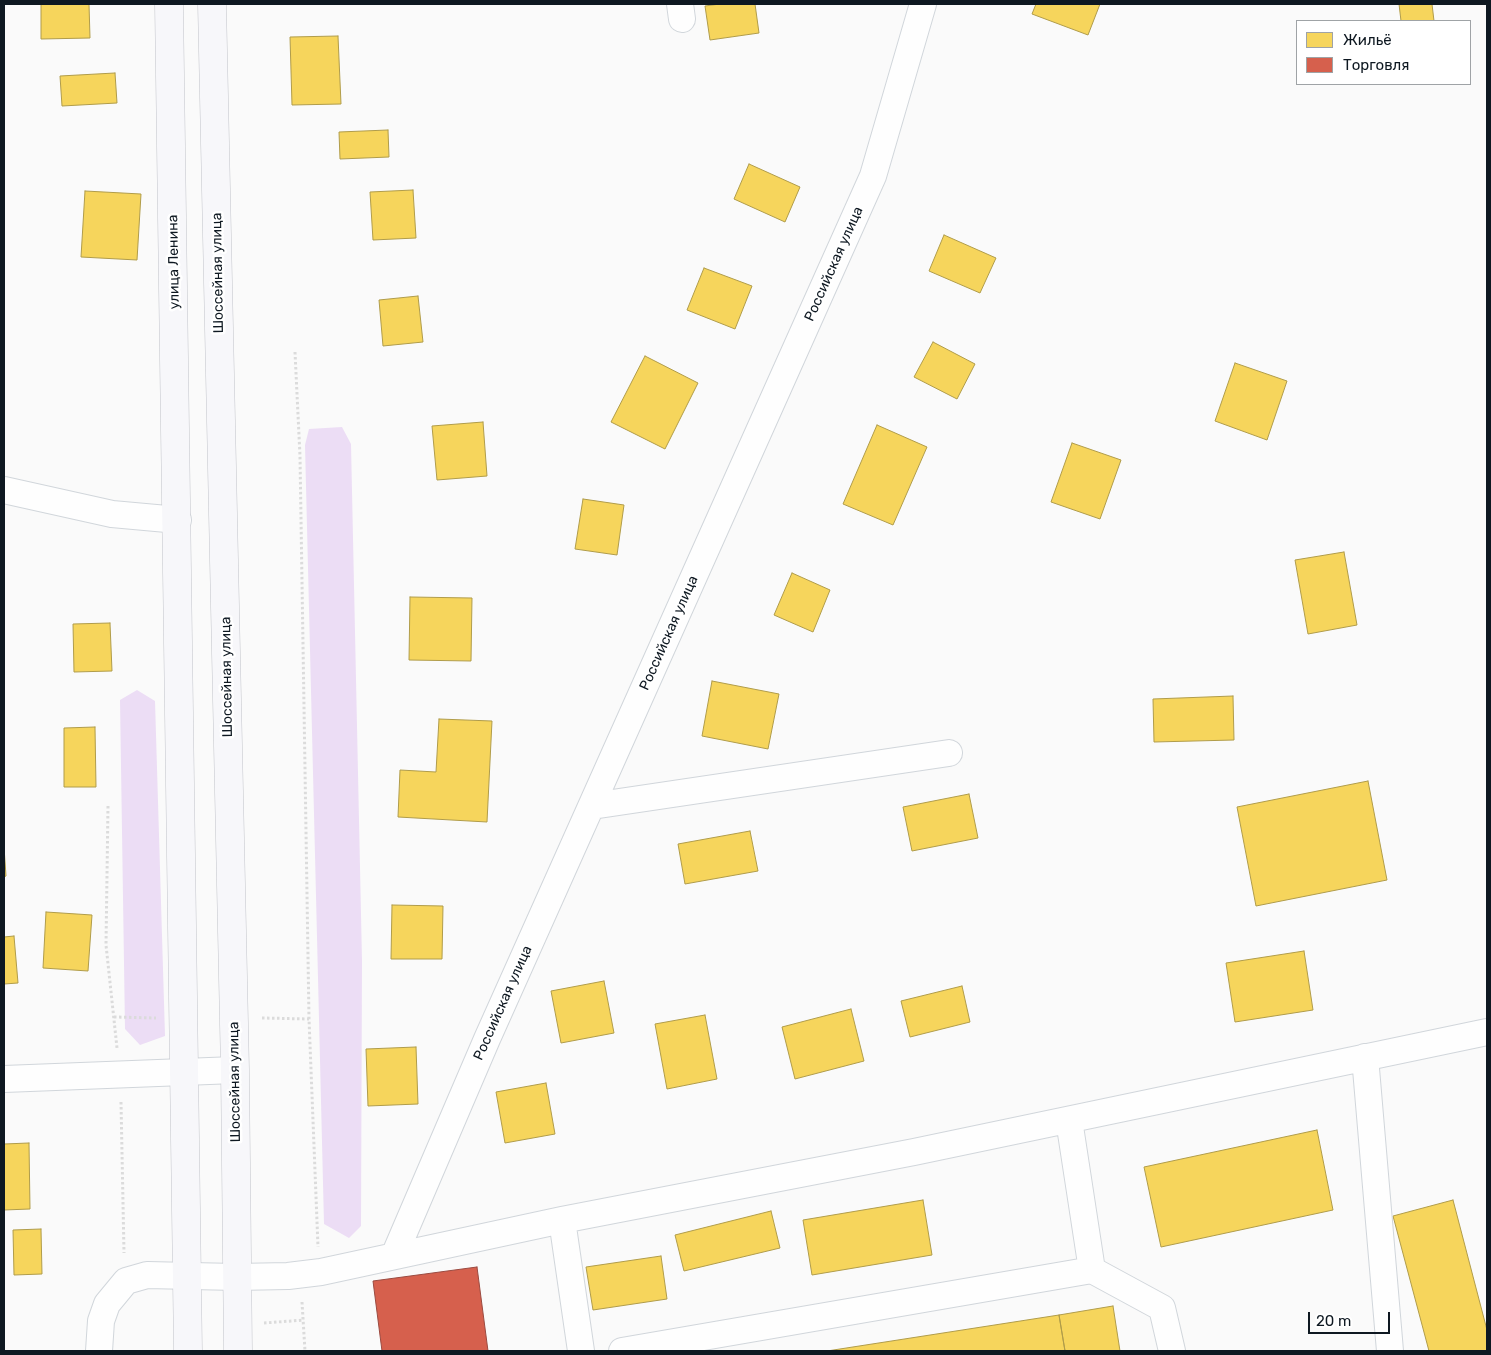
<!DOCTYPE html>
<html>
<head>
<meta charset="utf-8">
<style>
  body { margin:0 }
  #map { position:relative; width:1491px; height:1355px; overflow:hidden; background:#fafafa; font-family:Rubik,sans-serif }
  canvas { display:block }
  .frame { position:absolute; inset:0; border:5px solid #0e1821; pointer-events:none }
  .legend { position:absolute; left:1296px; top:20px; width:175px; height:65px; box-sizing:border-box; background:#fff; border:1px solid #9fa3a6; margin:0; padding:6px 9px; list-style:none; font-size:15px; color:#0e1821 }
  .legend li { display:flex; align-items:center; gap:10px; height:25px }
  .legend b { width:25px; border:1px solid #9fa3a6 }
  .scale { position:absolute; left:1308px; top:1312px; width:82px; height:22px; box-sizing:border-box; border:2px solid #0e1821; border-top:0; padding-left:6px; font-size:15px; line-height:18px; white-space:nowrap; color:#0e1821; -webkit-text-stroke:4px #fff; paint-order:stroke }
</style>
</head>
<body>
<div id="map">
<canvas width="1491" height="1355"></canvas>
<div class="frame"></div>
<ul class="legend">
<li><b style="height:14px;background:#f6d55c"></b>Жильё</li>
<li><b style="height:14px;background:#d6604d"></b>Торговля</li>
</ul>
<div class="scale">20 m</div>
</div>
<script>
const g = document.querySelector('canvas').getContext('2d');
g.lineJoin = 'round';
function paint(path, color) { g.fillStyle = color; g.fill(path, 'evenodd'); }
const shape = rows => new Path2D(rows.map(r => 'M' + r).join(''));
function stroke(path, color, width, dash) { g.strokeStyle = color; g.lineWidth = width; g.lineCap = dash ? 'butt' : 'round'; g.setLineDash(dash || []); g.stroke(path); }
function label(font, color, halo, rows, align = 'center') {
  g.font = font + ' Rubik,sans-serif'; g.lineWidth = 5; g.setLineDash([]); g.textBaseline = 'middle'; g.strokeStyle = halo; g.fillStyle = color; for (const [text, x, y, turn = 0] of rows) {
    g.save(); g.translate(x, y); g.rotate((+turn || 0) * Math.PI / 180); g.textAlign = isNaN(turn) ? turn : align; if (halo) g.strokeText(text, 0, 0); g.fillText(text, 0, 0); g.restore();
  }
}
paint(shape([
  [342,427,351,444,362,961,361,1226,349,1238,324,1224,305,445,309,429],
  [137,690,155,701,165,1036,140,1045,125,1029,120,700]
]), '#ecddf5');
const homes = shape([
  [41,4,89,4,90,38,41,39,41,4],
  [720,4,755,4,759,33,710,40,705,6,720,4],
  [1036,4,1100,4,1088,35,1032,14,1036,4],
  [1399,4,1432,4,1434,21,1401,21,1399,4],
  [338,36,341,104,292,105,290,37,338,36],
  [115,73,117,103,62,106,60,76,115,73],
  [388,130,389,157,340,159,339,132,388,130],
  [749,164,800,187,785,222,734,199,749,164],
  [413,190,416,238,373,240,370,192,413,190],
  [85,191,141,194,137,260,81,257,85,191],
  [944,235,996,258,980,293,929,271,944,235],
  [704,268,752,286,735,329,687,310,704,268],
  [418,296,423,342,383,346,379,300,418,296],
  [933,342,975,364,957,399,914,377,933,342],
  [645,356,698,383,665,449,611,422,645,356],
  [1235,363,1287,381,1267,440,1215,421,1235,363],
  [483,422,487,476,437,480,432,426,483,422],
  [877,425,927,447,893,525,843,504,877,425],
  [1072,443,1121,460,1100,519,1051,502,1072,443],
  [583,499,624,505,617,555,575,549,583,499],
  [1344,552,1357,625,1308,634,1295,560,1344,552],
  [792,573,830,590,813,632,774,615,792,573],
  [410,597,472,598,471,661,409,660,410,597],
  [110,623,112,671,74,672,73,624,110,623],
  [712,681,779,694,768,749,702,736,712,681],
  [1233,696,1234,740,1154,742,1153,699,1233,696],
  [439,719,492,721,487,822,398,817,400,770,436,772,439,719],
  [95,727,96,787,64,787,64,728,95,727],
  [1368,781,1387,880,1256,906,1237,807,1368,781],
  [969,794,978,838,912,851,903,807,969,794],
  [750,831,758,871,685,884,678,844,750,831],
  [4,847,6,876,4,877,4,847],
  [392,905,443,906,442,959,391,959,392,905],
  [46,912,92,915,88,971,43,968,46,912],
  [14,936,18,983,4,984,4,937,14,936],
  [1304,951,1313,1010,1235,1022,1226,963,1304,951],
  [604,981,614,1033,561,1043,551,991,604,981],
  [962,986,970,1022,910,1037,901,1001,962,986],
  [851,1009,864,1061,795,1079,782,1027,851,1009],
  [705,1015,717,1079,667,1089,655,1024,705,1015],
  [416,1047,418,1104,368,1106,366,1049,416,1047],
  [546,1083,555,1134,505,1143,496,1092,546,1083],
  [1317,1130,1333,1210,1161,1247,1144,1167,1317,1130],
  [29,1143,30,1209,4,1210,4,1144,29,1143],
  [923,1200,932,1255,812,1275,803,1220,923,1200],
  [1453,1200,1487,1330,1487,1351,1429,1351,1393,1216,1453,1200],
  [771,1211,780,1248,684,1271,675,1235,771,1211],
  [41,1229,42,1274,14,1275,13,1230,41,1229],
  [661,1256,667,1299,593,1310,586,1267,661,1256],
  [1113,1306,1120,1351,1065,1351,1059,1315,1113,1306],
  [1059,1315,1065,1351,827,1351,1059,1315]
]);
paint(homes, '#f6d55c');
stroke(homes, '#b09c4a', 1);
const shops = shape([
  [477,1267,488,1351,382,1351,373,1281,477,1267]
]);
paint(shops, '#d6604d');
stroke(shops, '#9a4a40', 1);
const minor = shape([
  [680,4,682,19],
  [4,490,112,514,178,520],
  [592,806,949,753],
  [1365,1057,1390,1351],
  [4,1079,235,1070],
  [1069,1120,1092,1270,1162,1308,1172,1351],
  [562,1220,581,1351],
  [394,1256,487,1039,873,176,923,4],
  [99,1351,101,1321,107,1304,126,1281,147,1275,236,1277,288,1276,321,1272,562,1220,914,1152,1487,1032],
  [622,1351,1092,1270]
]);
const major = shape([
  [169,4,188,1351],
  [212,4,235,1070,238,1351]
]);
stroke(minor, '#d1d6db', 28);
stroke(major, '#c2c4ca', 29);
stroke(shape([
  [295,352,300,456,309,1019,318,1247],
  [108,806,106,945,117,1048],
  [114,1017,156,1018],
  [262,1018,309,1019],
  [121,1102,124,1253],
  [302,1302,305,1351],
  [264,1323,304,1320]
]), '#dbdbdb', 3, [2.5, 2.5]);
stroke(minor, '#fefefe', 26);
stroke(major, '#f7f7fa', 28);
label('14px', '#0e1821', '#fff', [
  ["улица Ленина",174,262,-91],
  ["Российская улица",834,264,-66],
  ["Шоссейная улица",218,273,-91],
  ["Российская улица",669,633,-66],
  ["Шоссейная улица",227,677,-91],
  ["Российская улица",503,1003,-66],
  ["Шоссейная улица",235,1082,-91]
]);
</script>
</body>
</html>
